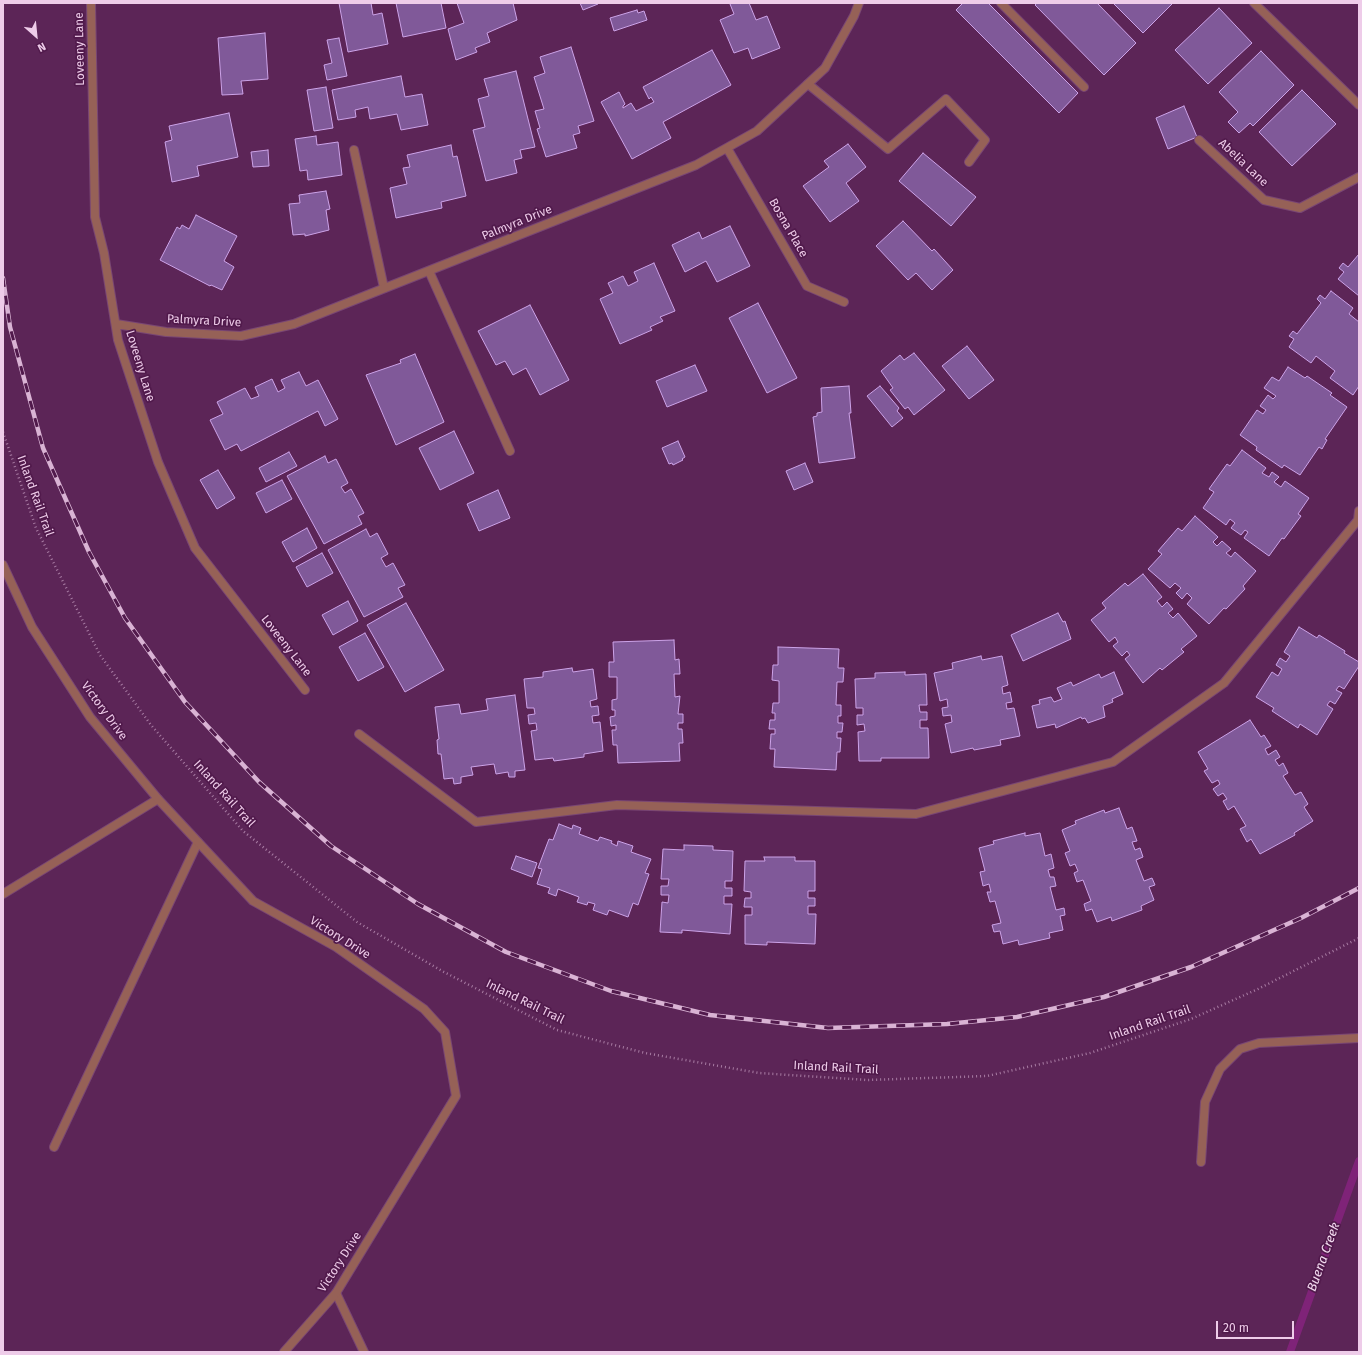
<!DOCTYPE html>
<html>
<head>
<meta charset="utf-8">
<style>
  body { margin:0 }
  #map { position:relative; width:1362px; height:1355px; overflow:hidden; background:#5c2557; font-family:"Fira Sans",sans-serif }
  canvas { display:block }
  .frame { position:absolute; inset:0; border:4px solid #eecce9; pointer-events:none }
  .north { position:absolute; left:16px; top:16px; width:40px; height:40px; -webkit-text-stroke:3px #511a4c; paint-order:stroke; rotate:153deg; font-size:11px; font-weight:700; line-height:16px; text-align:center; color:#eecce9 }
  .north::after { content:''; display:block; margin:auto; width:14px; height:18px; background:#eecce9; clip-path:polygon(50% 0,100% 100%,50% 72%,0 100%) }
  .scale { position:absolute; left:1216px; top:1321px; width:78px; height:18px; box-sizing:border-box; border:2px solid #eecce9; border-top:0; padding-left:5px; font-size:12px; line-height:14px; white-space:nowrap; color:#eecce9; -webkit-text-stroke:3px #511a4c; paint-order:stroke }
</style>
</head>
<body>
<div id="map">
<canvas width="1362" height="1355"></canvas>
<div class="frame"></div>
<div class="north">N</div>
<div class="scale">20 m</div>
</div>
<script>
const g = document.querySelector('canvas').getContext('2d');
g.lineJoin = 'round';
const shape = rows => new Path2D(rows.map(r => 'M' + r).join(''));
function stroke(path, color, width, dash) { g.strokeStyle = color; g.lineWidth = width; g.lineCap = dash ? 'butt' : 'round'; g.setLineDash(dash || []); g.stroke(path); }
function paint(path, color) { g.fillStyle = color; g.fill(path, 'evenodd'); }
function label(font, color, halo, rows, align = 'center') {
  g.font = font + ' "Fira Sans",sans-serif'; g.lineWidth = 3.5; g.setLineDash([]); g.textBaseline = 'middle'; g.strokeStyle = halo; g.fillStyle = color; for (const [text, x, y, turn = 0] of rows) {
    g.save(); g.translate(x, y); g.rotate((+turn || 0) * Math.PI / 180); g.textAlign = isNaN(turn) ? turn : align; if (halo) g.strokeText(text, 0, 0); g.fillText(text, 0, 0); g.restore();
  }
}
stroke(shape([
  [1290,1352,1359,1161]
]), '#7f2378', 8);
const building = shape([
  [339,3,371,3,373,15,382,13,388,44,348,52,339,3],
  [396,3,441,3,446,28,403,37,396,3],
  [457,3,513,3,517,20,487,33,490,42,475,48,477,52,456,60,448,29,464,23,457,3],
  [580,3,598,3,598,4,583,10,580,3],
  [732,3,749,3,756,20,767,16,780,48,752,59,748,48,734,53,720,20,734,14,730,4,732,3],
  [963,3,988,3,1078,93,1059,113,956,10,963,3],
  [1037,3,1097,3,1136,43,1104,75,1035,5,1037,3],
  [1113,3,1173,3,1143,33,1113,3],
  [1219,8,1252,43,1208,84,1175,50,1219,8],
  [637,10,638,13,644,11,647,20,614,31,610,18,637,10],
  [265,33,268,79,241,81,243,94,222,95,218,38,265,33],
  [339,38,347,76,327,80,324,65,332,63,327,40,339,38],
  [571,47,594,121,578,126,580,133,573,135,577,148,546,157,537,129,540,128,535,111,544,109,534,77,545,73,540,57,571,47],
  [712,50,731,85,663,122,671,138,632,159,601,102,619,92,625,104,623,106,623,108,631,103,636,111,654,102,651,97,649,99,643,87,712,50],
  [1261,51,1294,85,1253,126,1250,123,1239,133,1228,122,1238,112,1219,92,1261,51],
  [516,71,535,147,520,150,522,158,514,160,517,173,486,181,473,130,485,127,478,99,489,96,484,79,516,71],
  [401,76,405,97,422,94,428,125,401,130,397,114,370,119,368,107,355,110,356,117,338,120,332,90,401,76],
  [326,87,333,128,314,131,307,90,326,87],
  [1302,90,1336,124,1292,166,1259,132,1302,90],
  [1184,106,1197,137,1168,149,1156,118,1184,106],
  [229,113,238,157,197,166,199,176,172,182,165,142,172,140,169,126,229,113],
  [316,136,317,145,338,142,342,175,308,180,307,170,300,171,295,139,316,136],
  [848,144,866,167,846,183,859,201,830,222,803,186,829,167,824,161,848,144],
  [451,145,453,157,457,156,466,196,441,202,442,208,396,218,390,188,407,184,403,168,410,167,407,155,451,145],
  [268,150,269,166,253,167,251,152,268,150],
  [923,153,976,197,951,226,899,181,923,153],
  [326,191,330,209,326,210,329,230,305,236,305,234,293,235,289,204,300,203,299,195,326,191],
  [196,215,237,236,224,261,234,267,222,290,211,285,210,286,160,260,177,227,180,229,182,225,189,229,196,215],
  [903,221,932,251,934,249,953,270,932,290,916,273,908,280,876,246,903,221],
  [730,226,750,266,717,282,706,261,685,272,672,245,699,232,702,239,730,226],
  [1359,254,1359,296,1338,279,1344,272,1339,268,1343,263,1348,267,1359,254],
  [654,263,675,311,660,317,663,321,650,327,652,330,620,344,600,299,613,293,608,283,623,276,628,286,638,281,634,272,654,263],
  [1331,291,1353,308,1349,314,1359,322,1359,386,1353,395,1330,378,1335,371,1316,356,1311,363,1289,347,1294,339,1289,336,1293,331,1297,334,1321,303,1317,299,1320,295,1325,299,1331,291],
  [758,303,797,378,767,393,729,318,758,303],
  [530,305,569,380,540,395,526,368,513,375,505,361,496,365,478,331,530,305],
  [967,346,994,380,969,399,942,366,967,346],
  [914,353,945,390,914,415,908,407,905,409,890,390,893,388,881,371,900,355,904,360,914,353],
  [415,354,444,422,396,445,366,375,401,363,400,360,415,354],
  [695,365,707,391,667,407,656,381,695,365],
  [1288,367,1305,378,1307,376,1332,393,1330,395,1347,407,1325,439,1327,440,1322,449,1319,447,1300,475,1284,465,1282,468,1256,450,1257,447,1240,435,1257,410,1263,414,1266,410,1260,406,1268,395,1273,399,1276,396,1264,388,1272,377,1279,381,1288,367],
  [299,372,306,386,318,380,338,419,325,426,318,411,241,451,237,444,225,450,210,420,223,414,217,402,245,388,251,399,259,396,255,387,272,379,278,392,285,388,281,380,299,372],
  [849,386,851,413,849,413,855,458,819,463,813,417,817,416,817,413,822,412,821,388,849,386],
  [880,386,899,408,897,411,903,418,892,427,867,396,880,386],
  [454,431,474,473,440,490,419,448,454,431],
  [678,441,685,457,682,459,683,460,673,465,672,463,669,464,662,448,678,441],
  [1242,450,1266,468,1262,473,1269,477,1272,472,1279,477,1274,482,1281,487,1285,481,1309,498,1298,514,1301,516,1284,539,1282,538,1269,556,1244,538,1248,532,1245,530,1241,535,1231,528,1235,523,1230,519,1226,525,1203,508,1214,492,1209,489,1227,464,1230,466,1242,450],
  [289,452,297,466,266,482,259,468,289,452],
  [325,456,328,463,336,459,348,483,341,487,345,493,351,489,364,513,358,516,362,524,324,544,287,476,325,456],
  [805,463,813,482,794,490,786,471,805,463],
  [218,470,235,498,217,509,200,480,218,470],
  [282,480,292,499,266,513,256,493,282,480],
  [498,490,510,518,479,531,467,504,498,490],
  [1195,516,1218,537,1213,542,1217,546,1222,541,1231,549,1226,553,1231,557,1235,552,1256,571,1243,586,1245,589,1226,609,1224,608,1209,624,1187,604,1192,598,1187,593,1182,599,1176,593,1181,588,1175,583,1170,588,1148,569,1162,554,1158,551,1178,528,1182,531,1195,516],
  [307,528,317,548,293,562,282,542,307,528],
  [366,529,370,537,377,533,388,554,381,558,386,567,393,563,405,585,398,588,403,597,364,617,328,550,366,529],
  [322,553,333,573,307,587,296,567,322,553],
  [1143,574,1162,597,1157,601,1162,607,1167,602,1173,609,1168,613,1173,618,1178,613,1197,636,1181,649,1184,652,1162,670,1160,668,1143,683,1125,659,1130,655,1127,651,1122,656,1113,646,1118,642,1115,637,1109,642,1091,620,1106,608,1102,603,1125,583,1128,586,1143,574],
  [348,601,358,621,333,635,322,615,348,601],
  [406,603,444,670,405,692,367,625,406,603],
  [1058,613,1063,622,1065,621,1071,639,1023,661,1011,635,1058,613],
  [1299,627,1317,638,1319,635,1345,651,1344,653,1359,662,1359,666,1344,689,1339,686,1336,690,1342,693,1335,704,1330,701,1327,705,1333,709,1317,735,1300,724,1298,728,1272,711,1274,708,1256,697,1272,672,1278,676,1282,669,1276,665,1280,658,1286,662,1290,656,1284,652,1299,627],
  [365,633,384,667,358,681,339,647,365,633],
  [674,640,675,660,679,659,680,674,674,674,675,697,680,696,678,714,683,714,683,723,678,723,678,729,682,729,683,743,679,743,680,761,618,763,617,745,613,745,612,730,616,730,616,725,611,726,610,717,615,716,615,710,612,710,612,700,617,699,617,677,609,677,609,662,614,662,613,642,674,640],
  [778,647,839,649,838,668,844,668,843,682,837,682,836,705,841,705,841,716,838,716,838,723,843,723,842,732,837,732,837,738,841,738,840,752,837,752,836,770,774,767,775,749,770,749,771,734,775,734,775,729,769,729,770,720,775,720,775,713,772,713,773,703,779,703,779,681,772,680,773,665,778,665,778,647],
  [981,656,982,660,1002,656,1008,685,1002,687,1003,694,1010,692,1012,702,1006,703,1007,709,1014,708,1020,736,1000,740,1001,745,974,750,973,748,951,753,945,724,952,722,951,715,943,716,942,708,948,707,947,699,940,701,934,673,953,669,952,663,981,656],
  [572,668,573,672,593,669,597,699,590,701,591,707,598,706,599,715,592,716,593,723,600,722,603,751,584,754,584,757,554,761,553,758,535,760,531,731,537,730,536,723,529,724,528,715,535,714,534,708,527,708,524,679,543,677,543,672,572,668],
  [905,672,905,675,926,674,927,705,919,705,920,712,927,712,927,720,920,720,920,728,928,728,929,758,881,758,881,761,859,761,858,732,865,731,864,724,857,725,857,715,863,715,863,708,856,708,855,679,875,678,875,673,905,672],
  [1114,672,1123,694,1112,699,1113,702,1103,706,1105,717,1088,723,1085,718,1082,719,1081,717,1056,728,1055,724,1037,728,1032,706,1040,704,1039,700,1051,697,1054,702,1062,699,1057,688,1071,682,1073,686,1099,674,1101,678,1114,672],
  [515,695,525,770,515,771,515,777,509,777,508,772,496,774,494,764,471,767,473,775,461,777,461,783,454,784,453,778,444,779,441,754,438,754,437,740,439,739,435,707,459,704,461,714,488,710,486,699,515,695],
  [1250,720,1261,737,1264,735,1271,746,1265,749,1268,755,1276,750,1280,757,1275,760,1279,766,1283,763,1288,773,1283,776,1295,795,1301,792,1308,804,1304,807,1313,821,1294,833,1295,835,1260,854,1251,839,1247,842,1240,829,1246,826,1234,806,1228,810,1223,801,1227,799,1223,793,1218,796,1213,789,1220,784,1218,780,1212,783,1204,771,1208,769,1198,752,1250,720],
  [1119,808,1127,829,1132,827,1137,841,1132,842,1135,850,1140,848,1143,857,1136,860,1144,881,1152,878,1155,885,1149,887,1154,900,1141,906,1142,910,1112,921,1111,917,1097,922,1092,909,1086,911,1084,904,1091,901,1083,880,1077,882,1074,873,1078,871,1075,864,1070,866,1065,853,1070,851,1062,830,1076,824,1075,821,1104,810,1105,813,1119,808],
  [559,824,572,829,573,825,581,828,579,834,598,841,600,837,612,841,611,843,617,846,618,841,633,846,631,852,651,859,645,873,649,874,638,905,633,903,628,917,609,910,607,915,593,910,595,904,588,902,587,905,577,902,579,897,558,889,556,896,548,893,550,888,537,884,542,869,538,868,549,839,553,840,559,824],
  [1025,833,1025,836,1040,833,1045,856,1051,854,1054,868,1048,870,1050,877,1054,877,1056,886,1050,887,1056,910,1064,908,1065,915,1060,916,1063,930,1049,933,1050,938,1019,945,1018,940,1003,944,1000,931,994,932,992,925,1001,923,995,901,990,902,987,892,991,892,989,884,983,886,980,872,985,871,979,848,994,844,993,841,1025,833],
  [684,845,713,846,713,850,733,851,732,881,725,881,725,888,732,888,732,896,724,896,724,904,732,904,730,934,682,930,682,933,660,932,662,902,668,903,669,895,661,895,661,886,668,886,669,879,661,879,663,849,684,850,684,845],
  [516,856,537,863,532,877,511,869,516,856],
  [764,857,795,857,795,861,815,861,815,891,808,891,808,898,815,898,815,906,808,906,808,914,816,914,815,944,767,942,767,945,745,944,745,915,752,915,752,907,744,907,745,898,751,898,751,892,744,891,745,861,765,861,764,857]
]);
paint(building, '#805999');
stroke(building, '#cca3e8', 1);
const lane = shape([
  [1001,3,1084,87],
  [1254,3,1359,105],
  [808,84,888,149,946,99,985,140,969,162],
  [354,150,384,288],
  [429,271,510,451],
  [359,734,476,822,617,805,916,814,1113,762,1224,683,1358,520,1359,511],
  [3,894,158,799],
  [54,1147,198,842],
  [1201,1162,1205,1102,1220,1069,1240,1049,1259,1043,1359,1038],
  [336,1293,364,1352]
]);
const street = shape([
  [91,3,95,217,104,253,118,340,158,462,195,548,305,690],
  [1199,140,1264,200,1300,208,1359,177],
  [727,148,807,286,844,302],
  [116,324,166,332,241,336,294,324,696,165,757,131,825,68,854,16,859,3],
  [3,565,32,627,90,717,158,799,253,901,336,947,424,1009,445,1032,456,1096,336,1293,284,1352]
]);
stroke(lane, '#794674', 10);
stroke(street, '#794674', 10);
stroke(shape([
  [3,432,36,528,100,655,151,725,243,831,357,922,442,971,557,1030,645,1053,759,1073,867,1080,987,1076,1090,1053,1191,1019,1258,989,1359,938]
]), '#a87ca3', 2.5, [1, 3]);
stroke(lane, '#966157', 8);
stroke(street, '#966157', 8);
const rail = shape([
  [3,278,10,327,43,448,89,552,125,618,185,702,259,782,331,846,418,904,506,952,611,991,710,1015,828,1028,947,1024,1017,1017,1104,997,1191,967,1301,918,1359,888]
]);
stroke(rail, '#d9b3d4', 4.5);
stroke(rail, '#511a4c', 3, [9]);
label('12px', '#eecce9', '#511a4c', [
  ["Loveeny Lane",80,49,-91],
  ["Abelia Lane",1243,163,43],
  ["Palmyra Drive",517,223,-22],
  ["Bosna Place",788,228,60],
  ["Palmyra Drive",204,321,3],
  ["Loveeny Lane",140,366,73],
  ["Inland Rail Trail",35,496,70],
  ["Loveeny Lane",286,646,52],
  ["Victory Drive",104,711,54],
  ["Inland Rail Trail",224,794,48],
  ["Victory Drive",340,938,32],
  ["Inland Rail Trail",525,1002,26],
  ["Inland Rail Trail",1150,1023,-19],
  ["Inland Rail Trail",836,1068,3],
  ["Victory Drive",340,1262,-57]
]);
label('italic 13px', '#f3dbf0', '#511a4c', [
  ["Buena Creek",1324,1257,-70]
]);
</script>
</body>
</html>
